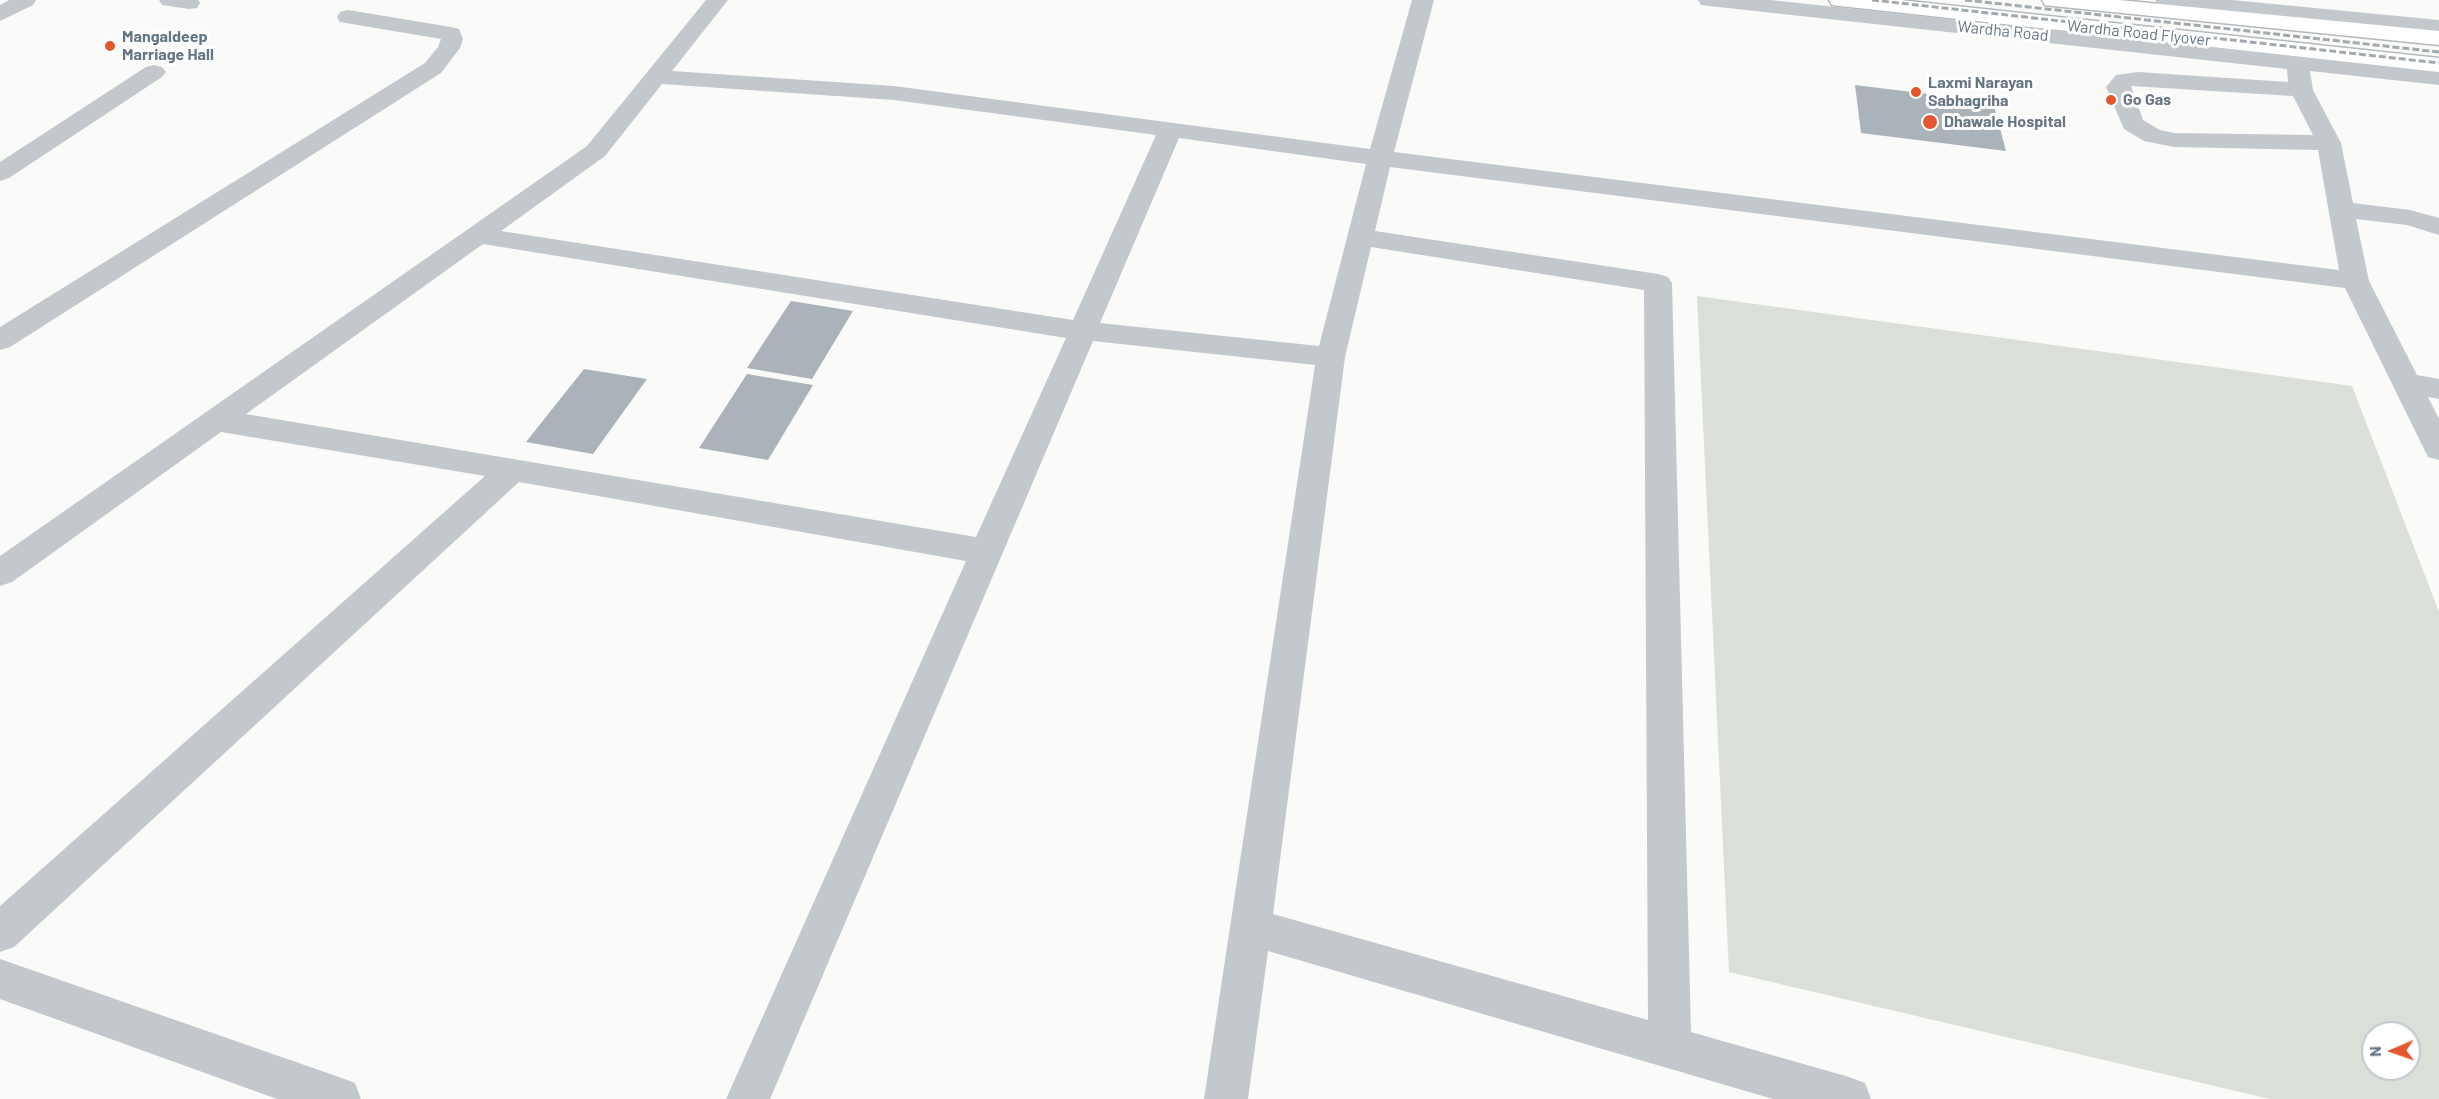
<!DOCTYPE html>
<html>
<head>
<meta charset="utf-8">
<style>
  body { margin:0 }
  #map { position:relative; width:2439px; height:1099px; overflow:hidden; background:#fafaf8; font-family:Barlow,sans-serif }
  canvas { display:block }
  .north { position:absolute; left:2361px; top:1021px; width:60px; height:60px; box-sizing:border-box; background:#fff; border:2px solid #c1c8cd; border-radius:50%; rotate:268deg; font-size:16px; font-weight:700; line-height:24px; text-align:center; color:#657683 }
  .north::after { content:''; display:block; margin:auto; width:21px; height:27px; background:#e4572e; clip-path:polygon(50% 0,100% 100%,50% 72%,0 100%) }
</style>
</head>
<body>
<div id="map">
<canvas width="2439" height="1099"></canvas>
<div class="north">N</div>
</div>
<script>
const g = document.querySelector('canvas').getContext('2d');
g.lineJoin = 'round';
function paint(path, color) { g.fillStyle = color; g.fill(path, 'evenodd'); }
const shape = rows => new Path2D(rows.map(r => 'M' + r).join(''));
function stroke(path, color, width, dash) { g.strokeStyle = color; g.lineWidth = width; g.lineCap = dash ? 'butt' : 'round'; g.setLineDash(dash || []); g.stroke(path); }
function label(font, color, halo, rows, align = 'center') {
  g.font = font + ' Barlow,sans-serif'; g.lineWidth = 6; g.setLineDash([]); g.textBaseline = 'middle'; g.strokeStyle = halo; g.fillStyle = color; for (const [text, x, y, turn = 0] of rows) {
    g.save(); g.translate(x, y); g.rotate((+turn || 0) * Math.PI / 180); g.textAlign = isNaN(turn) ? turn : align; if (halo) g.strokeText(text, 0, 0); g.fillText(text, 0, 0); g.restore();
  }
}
paint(shape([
  [1697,296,2352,386,2439,612,2439,1099,2270,1099,1729,972],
  [2373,1033,2409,1033,2409,1069,2373,1069]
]), '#dadfd7');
paint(shape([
  [1855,85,1993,102,2006,151,1861,133],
  [791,301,853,311,812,379,747,368],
  [584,369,647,379,593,454,526,442],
  [747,374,813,385,768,460,699,448]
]), '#aab3b9');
const highway = shape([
  [1829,0,1900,0,2439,58,2439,72,1840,6,1832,5,1829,0],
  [2042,0,2119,0,2439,31,2439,45,2053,6,2045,5,2042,0]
]);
stroke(highway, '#b4b9bd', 3);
paint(shape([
  [9,0,36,0,33,5,0,21,0,5,9,0],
  [159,0,198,0,200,3,197,8,189,9,162,5,159,0],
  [706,0,728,0,672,71,894,86,1370,149,1412,0,1434,0,1394,152,2339,270,2318,150,2174,147,2144,141,2124,129,2106,87,2116,75,2138,72,2288,82,2287,69,1709,6,1701,5,1698,0,1770,0,2439,71,2439,85,2310,71,2313,90,2341,143,2353,203,2410,210,2439,218,2439,235,2407,225,2356,219,2369,281,2417,375,2439,379,2439,399,2428,397,2439,419,2439,460,2428,457,2424,449,2345,288,1390,167,1375,231,1658,274,1668,277,1672,283,1691,1032,1849,1077,1865,1083,1871,1099,1773,1099,1268,951,1248,1099,1204,1099,1315,365,1093,341,770,1099,726,1099,966,561,519,482,14,947,0,952,0,906,485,476,221,432,12,582,0,586,0,556,587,146,706,0],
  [662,84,894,100,1156,135,1073,320,501,231,605,156,662,84],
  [2131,86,2293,96,2313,135,2174,133,2160,130,2143,120,2131,86],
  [1179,138,1366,164,1319,346,1100,323,1179,138],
  [483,244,1066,338,976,537,246,414,483,244],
  [1371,247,1644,290,1648,1020,1273,914,1345,357,1371,247],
  [2155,0,2232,0,2439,20,2439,34,2166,6,2158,5,2155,0],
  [348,10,451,27,459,29,463,39,460,48,441,73,10,347,0,350,0,327,425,63,438,47,441,39,340,22,337,17,340,12,348,10],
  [154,65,162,67,166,72,162,77,9,178,0,181,0,162,146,67,154,65],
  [0,959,339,1077,355,1083,361,1099,277,1099,0,999,0,959]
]), '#c3c8cc');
paint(highway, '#fff');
stroke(shape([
  [1872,0,2439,63],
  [1965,0,2439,52]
]), '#a2aab0', 3, [7, 3]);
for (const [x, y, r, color] of [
  [110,46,6,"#e4572e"],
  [1916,92,6,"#e4572e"],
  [2111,100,6,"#e4572e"],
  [1930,122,8,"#e4572e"]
]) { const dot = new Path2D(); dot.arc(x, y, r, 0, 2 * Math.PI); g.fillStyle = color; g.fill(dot); stroke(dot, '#fff', 2); }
label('16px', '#657683', '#fff', [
  ["Wardha Road",2003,31,6],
  ["Wardha Road Flyover",2139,33,6]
]);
label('bold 16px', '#657683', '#fff', [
  ["Mangaldeep",122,37],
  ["Marriage Hall",122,55],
  ["Laxmi Narayan",1928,83],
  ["Sabhagriha",1928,101],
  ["Go Gas",2123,100],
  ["Dhawale Hospital",1944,122]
], 'left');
</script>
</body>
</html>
